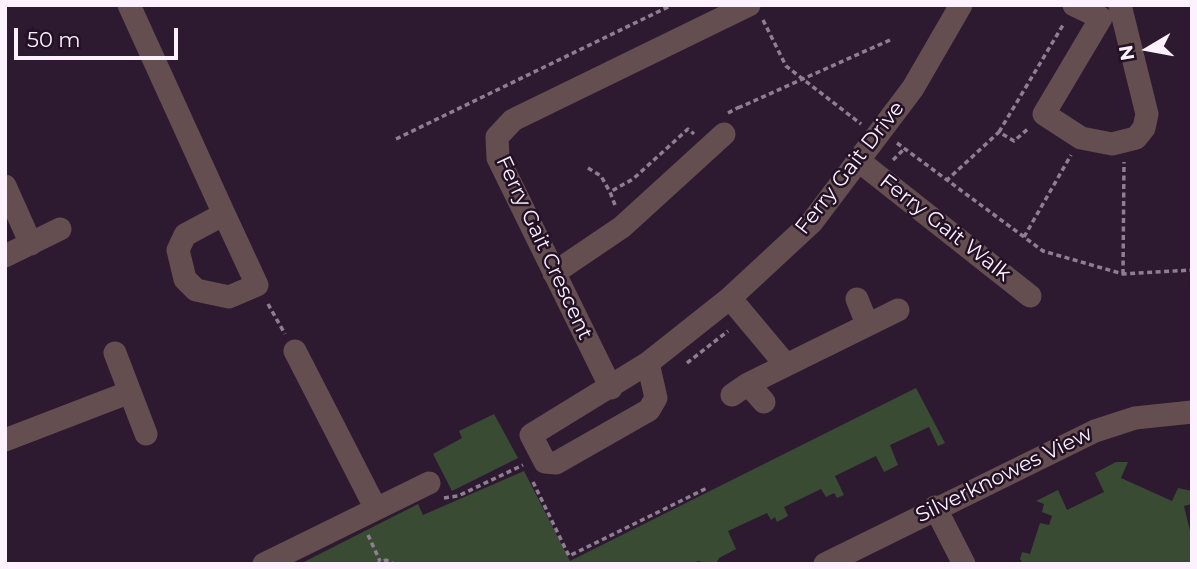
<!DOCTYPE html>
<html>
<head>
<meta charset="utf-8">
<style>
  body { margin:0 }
  #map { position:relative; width:1197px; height:569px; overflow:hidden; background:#2d1a30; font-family:Montserrat,sans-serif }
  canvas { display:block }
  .frame { position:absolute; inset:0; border:7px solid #fdf0ff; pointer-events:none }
  .north { position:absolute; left:1113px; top:14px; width:70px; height:70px; -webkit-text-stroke:5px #231126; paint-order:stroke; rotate:260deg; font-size:19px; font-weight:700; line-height:28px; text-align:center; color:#fdf0ff }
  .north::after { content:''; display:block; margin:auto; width:24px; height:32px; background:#fdf0ff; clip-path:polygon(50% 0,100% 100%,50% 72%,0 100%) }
  .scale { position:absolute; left:14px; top:28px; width:164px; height:32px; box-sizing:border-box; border:4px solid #fdf0ff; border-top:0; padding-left:9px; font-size:21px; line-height:24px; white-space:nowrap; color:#fdf0ff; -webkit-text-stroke:5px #231126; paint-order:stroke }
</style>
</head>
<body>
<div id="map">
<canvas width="1197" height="569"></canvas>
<div class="frame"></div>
<div class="north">N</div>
<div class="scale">50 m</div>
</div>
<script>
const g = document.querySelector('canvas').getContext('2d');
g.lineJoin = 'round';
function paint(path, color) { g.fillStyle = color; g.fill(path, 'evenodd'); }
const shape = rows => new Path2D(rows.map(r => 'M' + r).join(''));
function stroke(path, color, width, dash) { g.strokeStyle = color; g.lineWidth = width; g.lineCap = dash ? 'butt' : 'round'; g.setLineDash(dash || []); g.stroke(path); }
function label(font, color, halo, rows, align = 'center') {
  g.font = font + ' Montserrat,sans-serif'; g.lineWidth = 5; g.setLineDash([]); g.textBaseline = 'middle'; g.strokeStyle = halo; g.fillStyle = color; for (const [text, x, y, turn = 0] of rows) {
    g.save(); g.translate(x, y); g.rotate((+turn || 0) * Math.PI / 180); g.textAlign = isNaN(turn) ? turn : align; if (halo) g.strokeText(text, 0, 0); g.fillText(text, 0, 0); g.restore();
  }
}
paint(shape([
  [916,388,945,443,938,446,929,427,890,445,898,465,884,472,876,456,835,476,844,495,837,498,834,493,826,497,821,489,784,507,788,516,777,522,775,517,771,520,767,513,728,531,736,549,719,558,716,564,697,561,695,564,300,564,418,504,423,515,524,471,570,561],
  [494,414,518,458,452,491,433,454,462,438,459,431],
  [1116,462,1128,462,1121,478,1172,501,1178,488,1192,491,1192,504,1184,506,1192,539,1192,564,1023,564,1020,559,1022,552,1030,554,1040,523,1049,525,1052,516,1042,512,1044,504,1036,501,1058,490,1067,510,1104,492,1095,473]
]), '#394c33');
stroke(shape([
  [763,20,786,66,861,124],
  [738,108,890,40],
  [728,113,739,107],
  [999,132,1063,25],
  [396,139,672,5],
  [897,143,1043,251,1123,274,1192,270],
  [893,160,904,149],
  [588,168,601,176,610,192],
  [946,181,999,132,1014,141,1029,128],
  [615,205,610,192,633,179,688,129,694,134],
  [1024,237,1071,155],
  [1123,274,1124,162],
  [268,304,285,334],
  [687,363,728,331],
  [533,482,569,556,707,488],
  [444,498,458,496,523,465],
  [368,535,380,561],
  [376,564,386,560,394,564]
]), '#8e7e91', 3.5, [5, 3.5]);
stroke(shape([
  [129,5,224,214,257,285,229,297,196,290,185,279,178,250,185,235,224,214],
  [1074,5,1101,18,1044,114,1081,138,1112,144,1136,138,1144,128,1147,114,1120,5],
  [859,161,1030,296],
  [5,186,31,244],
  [5,256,60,229],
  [554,273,622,227,724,134],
  [730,298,786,365],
  [857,299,867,324],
  [295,351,376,509],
  [115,353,146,434],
  [648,363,656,398,649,410,556,463,545,462,531,435,648,363,730,298,812,222,913,88,961,5],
  [748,384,764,402],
  [611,388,498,158,497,137,513,120,749,5],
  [732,395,748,384,898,310],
  [5,440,130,392],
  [935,507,964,564],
  [264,564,429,483],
  [825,564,1095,431,1135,418,1192,412]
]), '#654e4f', 23);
label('21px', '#fdf0ff', '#231126', [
  ["Ferry Gait Drive",850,168,-52],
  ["Ferry Gait Walk",945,228,38],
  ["Ferry Gait Crescent",544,248,65],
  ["Silverknowes View",1004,475,-26]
]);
</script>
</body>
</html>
